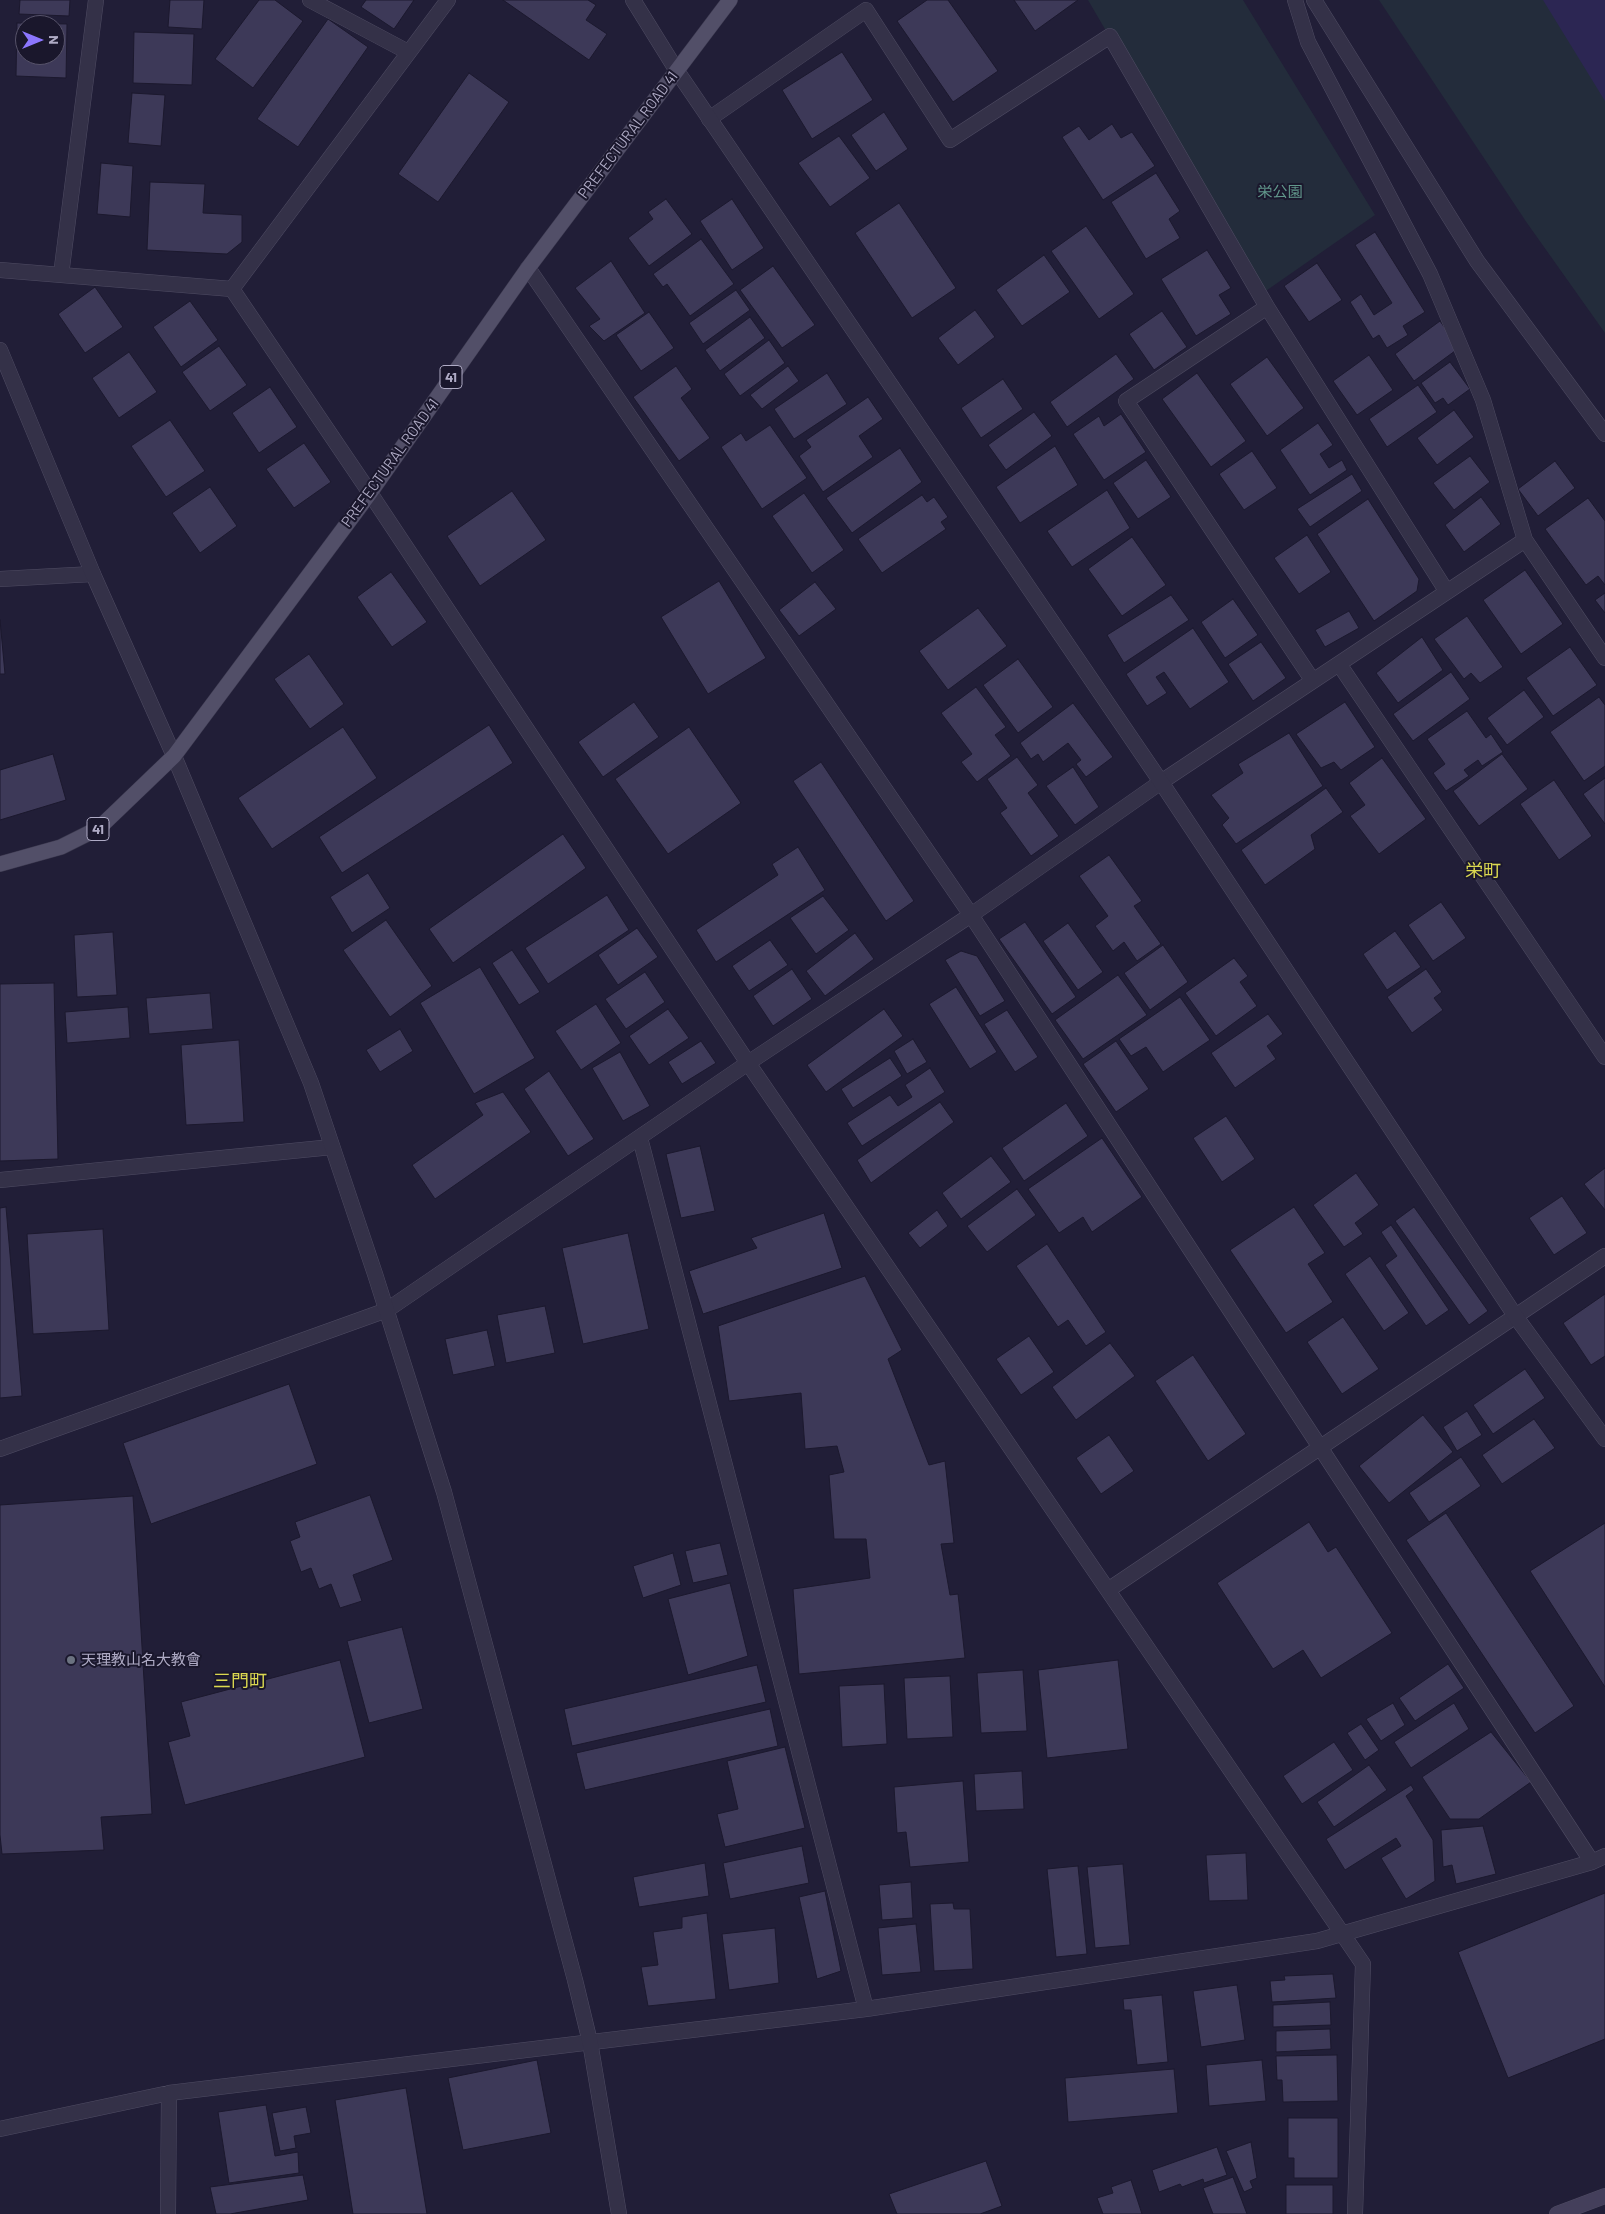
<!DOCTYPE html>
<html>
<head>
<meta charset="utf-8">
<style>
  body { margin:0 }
  #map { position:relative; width:1605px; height:2214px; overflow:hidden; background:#211e37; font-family:Barlow,sans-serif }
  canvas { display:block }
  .north { position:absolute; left:15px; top:15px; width:50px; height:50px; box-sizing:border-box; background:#1a172c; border:1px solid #565269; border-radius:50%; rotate:90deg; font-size:14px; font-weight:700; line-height:20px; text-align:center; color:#afabc5 }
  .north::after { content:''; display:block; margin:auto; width:18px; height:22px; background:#8c76ff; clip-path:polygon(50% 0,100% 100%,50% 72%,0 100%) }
</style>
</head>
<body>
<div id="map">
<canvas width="1605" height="2214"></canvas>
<div class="north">N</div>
</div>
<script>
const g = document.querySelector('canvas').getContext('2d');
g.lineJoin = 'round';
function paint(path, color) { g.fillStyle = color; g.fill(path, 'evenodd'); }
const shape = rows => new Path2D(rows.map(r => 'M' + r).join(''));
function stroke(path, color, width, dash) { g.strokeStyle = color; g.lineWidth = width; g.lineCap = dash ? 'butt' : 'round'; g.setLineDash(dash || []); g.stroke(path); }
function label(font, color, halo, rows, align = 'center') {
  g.font = font + ' Barlow,"Noto Sans JP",sans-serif'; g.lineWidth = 4; g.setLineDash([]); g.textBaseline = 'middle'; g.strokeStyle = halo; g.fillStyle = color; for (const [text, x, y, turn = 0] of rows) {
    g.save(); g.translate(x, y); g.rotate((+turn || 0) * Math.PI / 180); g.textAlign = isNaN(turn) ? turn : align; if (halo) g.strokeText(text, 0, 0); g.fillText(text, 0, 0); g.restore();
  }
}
paint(shape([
  [1088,0,1243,0,1375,215,1260,295],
  [1379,0,1605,0,1605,333,1527,223]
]), '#232c3b');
paint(shape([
  [1543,0,1605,0,1605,101]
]), '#2c2653');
const building = shape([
  [20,0,70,0,69,16,19,14,20,0],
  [170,0,204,0,202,29,168,27,170,0],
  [259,0,275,0,303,21,253,88,215,59,259,0],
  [366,0,414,0,394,29,361,7,366,0],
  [503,0,588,0,596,5,586,20,607,34,589,60,503,0],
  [927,0,948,0,998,71,953,102,897,21,927,0],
  [1014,0,1078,0,1035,31,1014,0],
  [328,19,368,47,298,147,257,119,328,19],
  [17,23,67,24,66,78,16,76,17,23],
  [25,25,55,25,55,55,25,55,25,25],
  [134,32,194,34,192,85,133,83,134,32],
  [842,52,873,100,812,139,782,90,842,52],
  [469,73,509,102,438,202,398,174,469,73],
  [132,93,165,95,161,146,128,143,132,93],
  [884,112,908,149,876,171,851,135,884,112],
  [1112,124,1121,138,1132,132,1155,166,1103,200,1062,137,1079,126,1089,140,1112,124],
  [839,136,870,178,830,207,798,163,839,136],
  [101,163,133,166,130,217,97,214,101,163],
  [1156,173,1180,211,1169,219,1180,238,1146,259,1111,202,1156,173],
  [150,182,205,184,203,213,242,215,242,242,227,254,147,250,150,182],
  [666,199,692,234,649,266,628,238,653,219,648,212,666,199],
  [732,199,764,248,732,270,700,221,732,199],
  [899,203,956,288,912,318,855,233,899,203],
  [1086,226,1134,294,1099,319,1051,251,1086,226],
  [1375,232,1425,312,1403,326,1408,335,1387,348,1379,335,1373,339,1350,302,1361,294,1374,315,1392,303,1355,245,1375,232],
  [701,239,734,284,690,316,667,284,663,287,653,274,701,239],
  [1207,250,1231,288,1219,295,1231,314,1196,336,1161,279,1207,250],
  [1044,255,1070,292,1022,326,996,290,1044,255],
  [611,261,645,313,604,341,589,326,600,319,575,288,611,261],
  [1317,263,1342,300,1309,322,1284,286,1317,263],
  [773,266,815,325,782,348,740,290,773,266],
  [95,287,123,327,85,353,58,314,95,287],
  [736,290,750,310,703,344,689,323,736,290],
  [190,301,218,340,181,367,153,327,190,301],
  [975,310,995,337,958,365,938,338,975,310],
  [1162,311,1187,347,1154,370,1129,334,1162,311],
  [649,312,674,348,641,371,616,335,649,312],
  [750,317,765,338,720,371,705,350,750,317],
  [1440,321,1459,348,1414,381,1395,354,1440,321],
  [769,340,785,363,740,396,724,374,769,340],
  [219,346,247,385,210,411,182,372,219,346],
  [129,352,157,392,119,418,92,378,129,352],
  [1116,354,1134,379,1067,427,1050,402,1116,354],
  [1369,355,1393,390,1357,415,1333,381,1369,355],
  [1267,357,1304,408,1267,436,1230,384,1267,357],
  [1450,362,1470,389,1448,405,1443,398,1435,403,1421,383,1450,362],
  [676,366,692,389,681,398,710,438,679,461,633,397,676,366],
  [788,366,799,381,762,409,750,395,788,366],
  [827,373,847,404,794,439,774,409,827,373],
  [1197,373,1246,441,1211,467,1162,399,1197,373],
  [1003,379,1023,409,981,438,961,408,1003,379],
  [1418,385,1437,412,1387,447,1369,419,1418,385],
  [270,387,297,427,259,453,232,413,270,387],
  [868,397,883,419,859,436,873,457,823,492,799,456,811,447,806,440,868,397],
  [1454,410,1474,437,1437,465,1417,438,1454,410],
  [1034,412,1052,436,1006,470,988,445,1034,412],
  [1121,414,1146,452,1104,480,1073,434,1099,416,1104,426,1121,414],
  [170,420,205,471,166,497,131,446,170,420],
  [1318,423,1333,445,1320,454,1329,468,1342,460,1347,470,1310,495,1280,450,1318,423],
  [770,425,807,478,762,509,721,447,741,433,746,441,770,425],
  [304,443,331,482,294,508,266,469,304,443],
  [1055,446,1078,485,1020,523,996,487,1055,446],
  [900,448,922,482,852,533,826,498,900,448],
  [1252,451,1277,488,1244,510,1219,474,1252,451],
  [1470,456,1490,482,1454,510,1433,483,1470,456],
  [1146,460,1171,497,1138,519,1113,483,1146,460],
  [1555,461,1575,488,1538,516,1518,489,1555,461],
  [1352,474,1362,491,1310,527,1297,509,1352,474],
  [210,487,237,526,200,553,172,513,210,487],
  [1107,490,1130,528,1072,567,1047,531,1107,490],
  [512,491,546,540,480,586,447,536,512,491],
  [804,493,844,550,812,573,772,516,804,493],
  [922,495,927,502,934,497,948,517,941,522,946,529,882,573,858,539,922,495],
  [1481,497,1501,524,1464,552,1445,525,1481,497],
  [1588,498,1605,521,1605,585,1598,576,1586,585,1545,529,1588,498],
  [1368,499,1419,579,1417,591,1374,621,1317,534,1368,499],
  [1307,535,1331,572,1299,594,1274,558,1307,535],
  [1132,537,1166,585,1122,616,1088,569,1132,537],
  [1525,570,1563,624,1521,654,1483,600,1525,570],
  [391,572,427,622,392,647,357,597,391,572],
  [719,581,766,658,708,694,661,617,719,581],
  [815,582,836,609,799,636,779,610,815,582],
  [1605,593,1605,613,1595,600,1605,593],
  [1171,595,1189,620,1124,663,1107,635,1171,595],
  [1233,599,1258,635,1225,658,1201,622,1233,599],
  [978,608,1007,646,948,690,919,651,978,608],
  [1349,611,1359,628,1325,647,1315,630,1349,611],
  [1467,616,1503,667,1480,683,1471,673,1464,679,1434,639,1467,616],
  [0,620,5,674,0,674,0,620],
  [1193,628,1229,682,1190,709,1164,672,1156,677,1167,693,1147,706,1126,674,1193,628],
  [1422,637,1443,670,1398,703,1376,673,1422,637],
  [1261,642,1286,678,1253,701,1228,664,1261,642],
  [1570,647,1597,685,1553,716,1526,678,1570,647],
  [309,654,344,704,310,729,274,679,309,654],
  [1018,659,1053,707,1018,733,983,685,1018,659],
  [1451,672,1470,699,1413,741,1393,714,1451,672],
  [976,687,1006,727,995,735,1011,756,977,782,961,762,972,754,941,713,976,687],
  [1524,690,1544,717,1507,745,1487,718,1524,690],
  [1599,697,1605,705,1605,766,1584,781,1550,732,1599,697],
  [634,702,659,737,603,777,578,742,634,702],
  [1345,702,1375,747,1341,770,1334,762,1321,768,1296,734,1345,702],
  [1073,703,1113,757,1086,777,1076,764,1081,760,1068,743,1043,762,1038,754,1031,759,1020,743,1073,703],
  [1467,711,1486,738,1491,734,1503,752,1482,766,1478,760,1464,770,1469,776,1446,791,1433,773,1445,764,1427,739,1467,711],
  [489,725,513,763,342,873,319,837,489,725],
  [343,727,377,778,272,849,238,798,343,727],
  [689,727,741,803,668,854,615,779,689,727],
  [1289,733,1323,786,1236,844,1222,825,1229,818,1211,795,1243,773,1238,764,1289,733],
  [53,754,66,800,0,820,0,770,53,754],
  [1502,754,1528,789,1479,826,1453,791,1502,754],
  [1017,757,1038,785,1028,793,1059,836,1031,856,1000,813,1007,808,987,779,1017,757],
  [1382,758,1426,819,1379,854,1350,816,1365,805,1349,783,1382,758],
  [821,762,914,901,886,921,793,781,821,762],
  [1073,767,1099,807,1075,825,1046,786,1073,767],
  [1605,778,1605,824,1583,794,1605,778],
  [1554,780,1592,836,1559,860,1520,804,1554,780],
  [1326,788,1343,812,1311,835,1315,849,1265,885,1241,850,1326,788],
  [563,834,586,868,453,963,429,929,563,834],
  [798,847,825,890,716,962,696,930,778,875,772,864,798,847],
  [1109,855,1142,901,1134,906,1161,944,1137,961,1124,942,1113,951,1095,926,1108,916,1079,876,1109,855],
  [368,873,390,908,352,933,330,897,368,873],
  [607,895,629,930,548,984,525,948,607,895],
  [823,896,849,930,816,954,790,918,823,896],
  [1441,902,1466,938,1433,961,1408,925,1441,902],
  [386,920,432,986,390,1017,343,950,386,920],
  [1025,922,1076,997,1052,1014,999,939,1025,922],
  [1068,923,1103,972,1078,990,1043,941,1068,923],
  [637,928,658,957,618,985,598,955,637,928],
  [1395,931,1421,967,1387,990,1363,954,1395,931],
  [113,932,117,995,77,997,74,935,113,932],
  [855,933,874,959,825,996,806,971,855,933],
  [770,940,788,965,749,991,732,966,770,940],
  [1163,945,1188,982,1150,1010,1124,973,1163,945],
  [512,950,540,992,519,1005,492,963,512,950],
  [961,951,977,956,1005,1001,980,1016,945,960,961,951],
  [1234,958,1248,976,1240,982,1257,1006,1216,1036,1185,993,1234,958],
  [480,967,535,1058,474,1094,420,1003,480,967],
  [792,969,812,999,773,1026,753,996,792,969],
  [1426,969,1442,992,1434,998,1443,1010,1412,1033,1387,997,1426,969],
  [645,972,665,1002,626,1029,605,999,645,972],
  [1118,975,1147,1015,1083,1059,1055,1020,1118,975],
  [54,983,58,1159,0,1161,0,984,54,983],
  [956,987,997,1052,970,1069,929,1004,956,987],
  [210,993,213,1029,149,1034,146,998,210,993],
  [1180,997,1210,1040,1163,1072,1146,1047,1131,1056,1119,1039,1180,997],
  [596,1004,621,1043,581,1070,555,1031,596,1004],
  [128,1007,130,1038,67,1043,65,1012,128,1007],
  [668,1009,689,1038,649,1065,629,1036,668,1009],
  [884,1009,903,1036,826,1092,807,1065,884,1009],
  [1007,1010,1038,1057,1015,1072,984,1024,1007,1010],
  [1268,1014,1283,1034,1267,1046,1276,1059,1235,1088,1211,1053,1268,1014],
  [400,1029,413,1051,380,1072,366,1050,400,1029],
  [913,1039,927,1062,907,1074,894,1051,913,1039],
  [239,1040,244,1122,186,1125,181,1045,239,1040],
  [701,1041,716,1063,682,1084,668,1062,701,1041],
  [1116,1041,1149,1089,1116,1112,1083,1064,1116,1041],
  [620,1052,650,1106,623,1121,592,1068,620,1052],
  [890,1058,902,1076,853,1108,841,1089,890,1058],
  [930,1068,945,1092,862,1146,847,1123,890,1095,898,1106,912,1097,905,1085,930,1068],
  [549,1071,594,1139,568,1156,524,1089,549,1071],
  [503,1092,531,1132,435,1199,412,1165,483,1115,475,1103,503,1092],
  [940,1102,954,1122,871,1183,857,1160,940,1102],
  [1066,1103,1088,1136,1024,1181,1002,1148,1066,1103],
  [1226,1116,1255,1159,1222,1182,1193,1138,1226,1116],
  [1102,1138,1142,1197,1092,1232,1083,1217,1059,1233,1028,1189,1102,1138],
  [700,1146,715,1211,681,1218,666,1154,700,1146],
  [991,1156,1011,1182,961,1219,942,1193,991,1156],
  [1605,1168,1605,1210,1584,1184,1605,1168],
  [1356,1173,1379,1205,1355,1223,1363,1234,1344,1247,1313,1205,1356,1173],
  [1017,1189,1036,1215,987,1252,967,1226,1017,1189],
  [1562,1196,1587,1233,1554,1255,1529,1218,1562,1196],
  [6,1207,22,1396,0,1398,0,1208,6,1207],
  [1294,1207,1325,1253,1308,1264,1333,1302,1286,1333,1230,1250,1294,1207],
  [1414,1207,1488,1311,1469,1325,1395,1221,1414,1207],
  [937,1210,948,1226,920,1248,908,1233,937,1210],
  [824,1213,842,1268,703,1314,689,1271,757,1248,751,1238,824,1213],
  [1391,1225,1449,1310,1426,1326,1385,1265,1397,1256,1381,1232,1391,1225],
  [103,1229,109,1330,33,1334,27,1234,103,1229],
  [628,1233,649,1329,583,1344,562,1248,628,1233],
  [1047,1244,1106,1332,1086,1346,1068,1320,1058,1327,1016,1266,1047,1244],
  [1370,1256,1409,1313,1384,1331,1345,1274,1370,1256],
  [865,1276,902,1350,888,1359,929,1465,945,1461,954,1543,941,1544,950,1595,958,1594,965,1658,799,1674,793,1589,870,1578,866,1539,834,1539,829,1475,844,1472,837,1446,805,1449,801,1393,729,1401,718,1326,865,1276],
  [1605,1294,1605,1356,1591,1365,1563,1323,1605,1294],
  [545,1306,555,1353,506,1363,497,1315,545,1306],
  [1343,1317,1379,1369,1342,1394,1307,1342,1343,1317],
  [487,1330,495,1366,453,1375,445,1339,487,1330],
  [1029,1336,1054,1372,1021,1395,996,1359,1029,1336],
  [1110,1343,1135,1376,1076,1420,1052,1387,1110,1343],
  [1193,1355,1246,1434,1208,1461,1155,1381,1193,1355],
  [1525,1369,1545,1398,1493,1434,1473,1405,1525,1369],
  [289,1384,317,1464,151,1524,123,1443,289,1384],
  [1467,1411,1482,1435,1457,1451,1443,1427,1467,1411],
  [1423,1415,1453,1452,1389,1503,1359,1466,1423,1415],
  [1534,1419,1555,1448,1502,1484,1482,1455,1534,1419],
  [1109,1435,1134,1471,1101,1494,1076,1458,1109,1435],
  [1461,1457,1481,1486,1429,1522,1409,1493,1461,1457],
  [370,1495,393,1560,353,1575,362,1601,340,1608,331,1584,319,1589,311,1568,301,1572,290,1541,300,1537,295,1522,370,1495],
  [133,1496,152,1814,101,1817,104,1850,2,1854,0,1835,0,1505,133,1496],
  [1446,1513,1574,1706,1535,1733,1406,1540,1446,1513],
  [1309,1522,1328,1552,1336,1547,1392,1633,1321,1678,1303,1650,1273,1669,1217,1583,1309,1522],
  [1605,1523,1605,1687,1530,1571,1605,1523],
  [720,1543,728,1575,693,1583,685,1551,720,1543],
  [673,1553,681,1585,643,1598,633,1566,673,1553],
  [730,1583,748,1656,688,1675,668,1599,730,1583],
  [402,1627,423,1709,369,1723,347,1641,402,1627],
  [340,1660,365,1757,185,1805,168,1742,190,1736,181,1702,340,1660],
  [1118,1660,1128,1749,1047,1758,1038,1670,1118,1660],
  [1448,1664,1464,1688,1415,1721,1399,1698,1448,1664],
  [757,1665,766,1702,572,1746,564,1709,757,1665],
  [1023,1670,1027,1731,981,1733,977,1673,1023,1670],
  [950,1676,953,1737,907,1739,904,1678,950,1676],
  [884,1684,887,1744,842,1747,839,1686,884,1684],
  [1393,1703,1405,1725,1381,1741,1366,1719,1393,1703],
  [1454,1703,1469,1729,1411,1768,1394,1742,1454,1703],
  [770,1709,778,1746,585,1790,576,1753,770,1709],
  [1361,1724,1379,1750,1365,1760,1347,1733,1361,1724],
  [1491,1732,1531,1782,1479,1819,1450,1819,1422,1777,1491,1732],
  [1334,1742,1353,1770,1302,1804,1283,1776,1334,1742],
  [785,1747,805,1828,725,1847,717,1814,738,1809,727,1761,785,1747],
  [1369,1765,1387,1790,1334,1827,1317,1802,1369,1765],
  [1022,1771,1024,1809,976,1811,974,1774,1022,1771],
  [963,1781,969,1862,910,1867,906,1832,897,1833,894,1787,963,1781],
  [1411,1785,1414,1790,1406,1796,1433,1840,1435,1881,1406,1899,1381,1858,1401,1846,1396,1838,1345,1870,1326,1839,1411,1785],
  [1483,1826,1496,1874,1456,1884,1452,1865,1443,1867,1441,1830,1483,1826],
  [802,1846,809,1883,730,1899,723,1863,802,1846],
  [1246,1853,1248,1900,1209,1901,1206,1855,1246,1853],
  [705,1863,709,1896,639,1907,633,1877,705,1863],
  [1123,1864,1130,1945,1095,1948,1087,1867,1123,1864],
  [1078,1866,1087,1954,1056,1957,1047,1869,1078,1866],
  [911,1882,913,1918,882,1920,879,1885,911,1882],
  [825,1891,841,1971,817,1979,799,1897,825,1891],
  [1605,1893,1605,2039,1508,2078,1458,1952,1605,1893],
  [953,1903,954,1909,970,1909,973,1969,934,1971,930,1904,953,1903],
  [707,1913,716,1999,648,2006,641,1967,658,1965,653,1932,682,1928,682,1917,707,1913],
  [916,1924,921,1972,882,1975,878,1928,916,1924],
  [775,1928,779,1983,729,1990,722,1934,775,1928],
  [1333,1974,1336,1998,1272,2002,1270,1981,1285,1980,1284,1976,1333,1974],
  [1237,1985,1245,2040,1201,2047,1193,1991,1237,1985],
  [1162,1995,1168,2062,1137,2065,1131,2010,1124,2010,1123,1999,1162,1995],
  [1330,2002,1331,2025,1273,2027,1273,2005,1330,2002],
  [1330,2029,1331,2049,1276,2052,1276,2031,1330,2029],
  [1337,2055,1338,2101,1283,2102,1282,2080,1277,2080,1276,2056,1337,2055],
  [537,2060,551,2133,463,2150,448,2078,537,2060],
  [1262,2060,1266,2101,1209,2106,1206,2065,1262,2060],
  [1174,2069,1178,2113,1068,2122,1065,2078,1174,2069],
  [406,2088,427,2214,353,2214,335,2100,406,2088],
  [266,2105,275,2156,298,2152,299,2173,229,2183,218,2112,266,2105],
  [306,2107,311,2133,294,2136,296,2148,280,2151,272,2113,306,2107],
  [1288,2118,1338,2118,1338,2178,1294,2178,1294,2158,1288,2158,1288,2118],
  [1251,2142,1257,2178,1250,2181,1253,2188,1244,2192,1226,2151,1251,2142],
  [1217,2147,1227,2175,1204,2183,1203,2179,1182,2187,1180,2184,1159,2192,1152,2170,1217,2147],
  [986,2161,1002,2206,980,2214,897,2214,889,2194,986,2161],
  [303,2175,308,2200,230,2214,216,2214,210,2187,303,2175],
  [1233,2177,1247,2214,1213,2214,1203,2188,1233,2177],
  [1131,2180,1142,2214,1103,2214,1097,2198,1113,2193,1111,2187,1131,2180],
  [1286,2185,1333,2185,1333,2214,1286,2214,1286,2185]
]);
paint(building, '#3d3958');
stroke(building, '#1c192e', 1);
const minor = shape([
  [310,0,408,52],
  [1295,0,1308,42,1430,274,1483,400,1525,540,1605,658],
  [1314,0,1477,261,1605,434],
  [709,119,866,10,950,140,1110,36,1267,307,1447,592],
  [528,268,971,915,1592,1862],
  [0,270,232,289],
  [61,275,96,0],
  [232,289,370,493,748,1063,1363,1964,1355,2214],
  [232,289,448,0],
  [1267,307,1126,401,1313,681],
  [0,579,93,574],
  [1339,664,1605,1057],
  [640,1138,866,2009],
  [0,1180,332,1147],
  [0,1449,387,1310,748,1063,971,915,1161,782,1525,540],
  [1108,1590,1605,1256],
  [0,2129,169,2093,866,2009,1317,1941,1592,1862,1605,1856],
  [168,2214,169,2093]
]);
const tertiary = shape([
  [633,0,677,71,1161,782,1516,1317,1605,1439],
  [0,350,93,574,174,756,311,1083,375,1274,444,1492,575,1980,590,2042,619,2214]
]);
const secondary = shape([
  [1557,2214,1605,2196]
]);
const primary = shape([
  [0,864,61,847,99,828,174,756,370,493,528,268,730,0]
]);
stroke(minor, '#4f4c63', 16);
stroke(tertiary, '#4f4c63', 16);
stroke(secondary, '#4f4c63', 16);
stroke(primary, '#3b384e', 16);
stroke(minor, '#343148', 15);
stroke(tertiary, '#343148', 15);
stroke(secondary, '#443f5b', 15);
stroke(primary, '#524f68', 15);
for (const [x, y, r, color] of [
  [71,1660,5,"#6b7280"]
]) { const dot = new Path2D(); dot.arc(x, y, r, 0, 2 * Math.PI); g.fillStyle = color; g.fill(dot); stroke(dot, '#1a172c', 2); }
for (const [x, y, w] of [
  [451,377,22],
  [98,829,22]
]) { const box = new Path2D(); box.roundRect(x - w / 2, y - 11.5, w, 23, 4); g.fillStyle = '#1a172c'; g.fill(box); stroke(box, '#afabc5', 1); }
label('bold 14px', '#afabc5', null, [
  ["41",451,377],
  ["41",98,829]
]);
label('15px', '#afabc5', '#1a172c', [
  ["PREFECTURAL ROAD 41",628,135,-53],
  ["PREFECTURAL ROAD 41",390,463,-54]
]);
label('15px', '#61978b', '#1a172c', [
  ["栄公園",1280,192]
]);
label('15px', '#afabc5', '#1a172c', [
  ["天理教山名大教會",81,1660]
], 'left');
label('18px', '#dbd850', '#1a172c', [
  ["栄町",1483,871],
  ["三門町",240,1681]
]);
</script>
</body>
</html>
